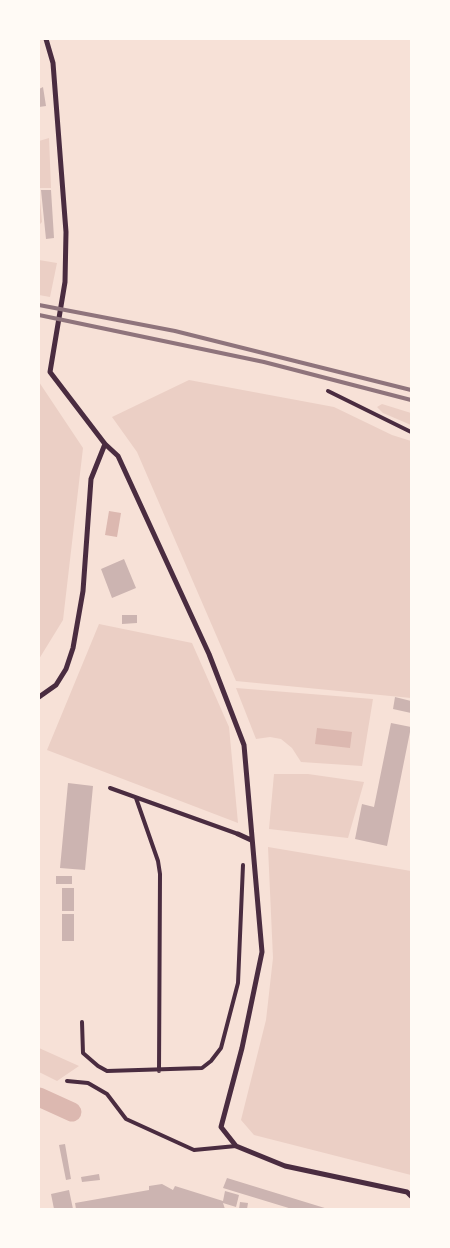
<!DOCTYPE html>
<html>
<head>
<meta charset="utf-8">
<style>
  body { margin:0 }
  #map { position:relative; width:450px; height:1248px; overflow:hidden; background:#f7e1d7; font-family:Roboto,sans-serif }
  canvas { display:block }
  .frame { position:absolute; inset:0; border:40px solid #fffaf5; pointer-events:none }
</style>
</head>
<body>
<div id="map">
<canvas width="450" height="1248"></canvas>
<div class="frame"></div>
</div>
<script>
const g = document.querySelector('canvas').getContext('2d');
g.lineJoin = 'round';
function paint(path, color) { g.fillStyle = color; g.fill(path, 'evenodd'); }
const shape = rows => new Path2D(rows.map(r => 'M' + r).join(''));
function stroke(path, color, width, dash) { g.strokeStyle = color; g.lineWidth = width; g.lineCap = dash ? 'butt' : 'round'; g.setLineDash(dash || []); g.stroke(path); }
paint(shape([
  [49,138,51,188,39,188,42,222,39,225,39,141],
  [39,260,57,263,50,297,39,295],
  [189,380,334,407,392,435,411,441,411,698,236,681,137,452,112,417],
  [39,382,83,448,63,620,39,659],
  [382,404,411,413,411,425,383,413,377,407],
  [99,624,192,643,229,727,238,823,47,750],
  [236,688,373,699,362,766,301,762,292,748,281,739,270,737,256,739],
  [274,774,308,774,364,782,348,838,269,829],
  [268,847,411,871,411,1175,254,1135,241,1120,266,1020,273,958],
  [39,1048,79,1066,57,1081,39,1072]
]), '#ebcfc5');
paint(shape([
  [109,511,121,513,117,537,105,535],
  [317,728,352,732,350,748,315,744]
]), '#dcb8b0');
stroke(shape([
  [39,1097,72,1112]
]), '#dcb8b0', 19);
paint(shape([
  [43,87,46,106,39,107,39,89],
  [41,190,51,190,54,238,46,239],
  [124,559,136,588,112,598,101,569],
  [122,615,137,615,137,623,122,624],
  [395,697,411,701,411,713,393,709],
  [391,723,411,727,387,846,355,839,362,804,374,807],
  [68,783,93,786,85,870,60,868],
  [56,876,72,876,72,884,56,884],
  [62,888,74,888,74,911,62,911],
  [62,914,74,914,74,941,62,941],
  [65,1144,71,1179,66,1180,59,1145],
  [99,1174,100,1180,82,1182,81,1177],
  [227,1178,328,1209,292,1209,223,1188],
  [162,1184,173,1190,175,1186,223,1201,225,1191,239,1195,236,1207,223,1203,225,1209,76,1209,75,1203,149,1190,149,1186],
  [69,1190,73,1209,54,1209,51,1194],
  [240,1202,248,1203,247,1209,239,1209]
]), '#ccb4b1');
stroke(shape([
  [328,391,411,432],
  [110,788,238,834],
  [136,798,158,861,160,874,159,1071],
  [82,1022,83,1053,98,1066,107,1071,202,1068,211,1061,221,1048,238,983,243,865],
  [67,1081,88,1083,107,1094,126,1119,194,1150,236,1146]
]), '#4a2c40', 4);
stroke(shape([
  [46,39,53,63,66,232,65,282,50,372,105,444,118,456,209,654,244,745,262,952,242,1048,221,1127,236,1146,285,1166,407,1192,411,1196],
  [39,697,56,685,66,669,73,648,83,591,91,479,105,444],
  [238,834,251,840]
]), '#4a2c40', 5);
stroke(shape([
  [39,305,175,331,411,390],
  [39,315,264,362,411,400]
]), '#8f747c', 4);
</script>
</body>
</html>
